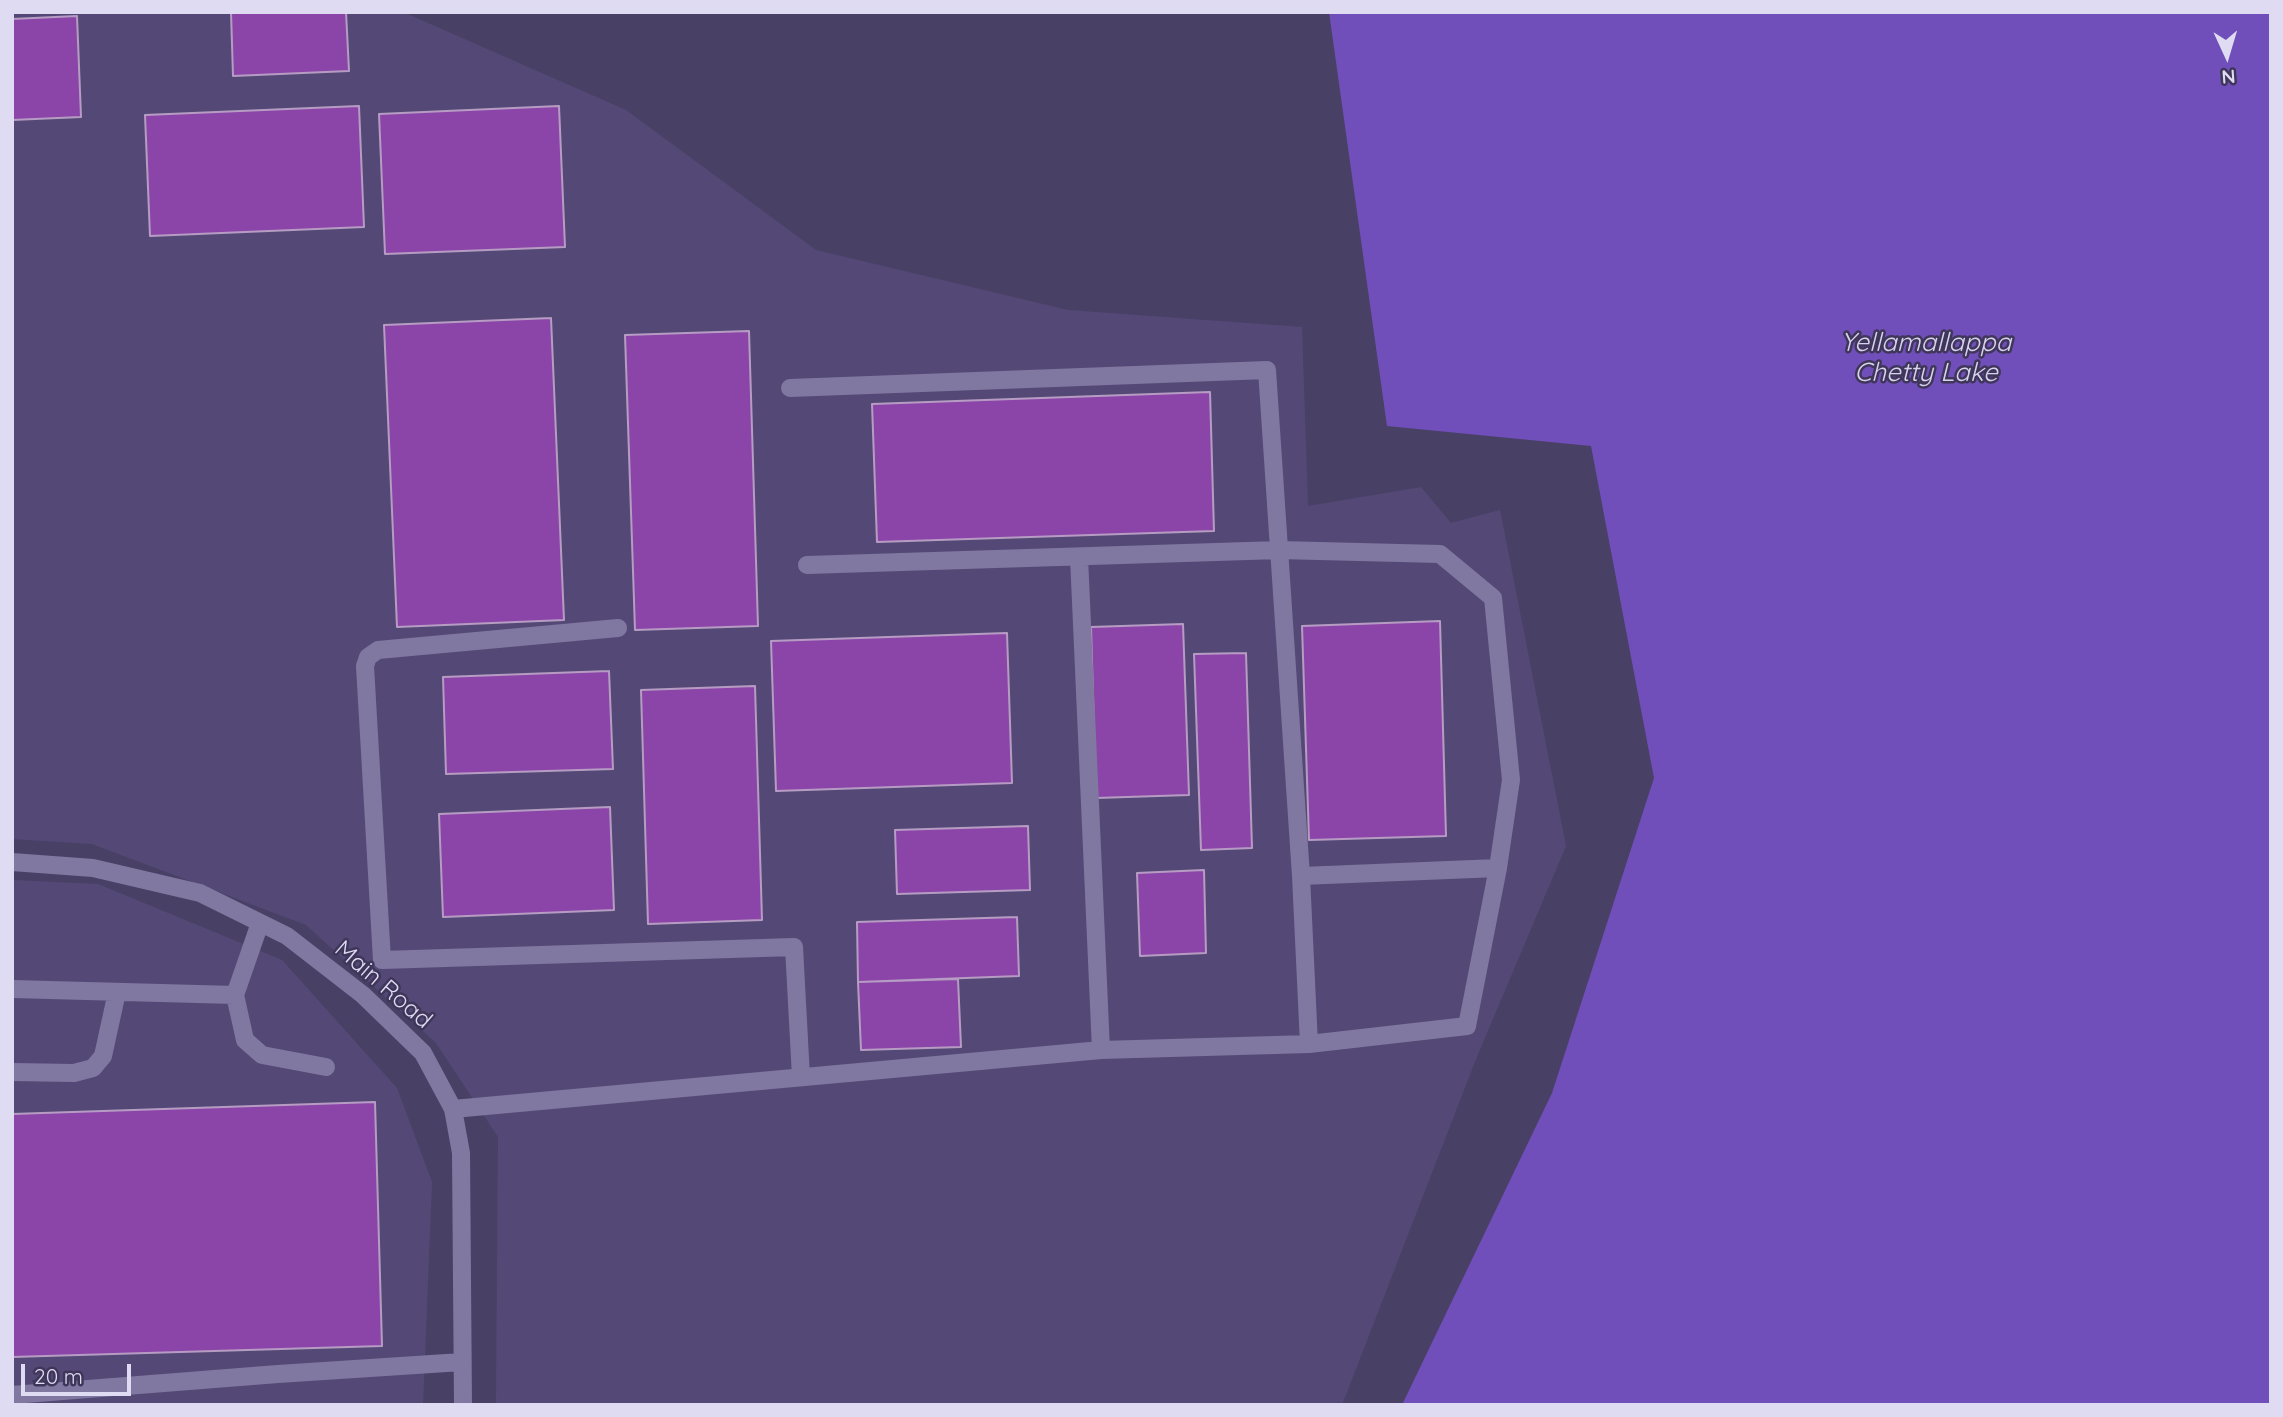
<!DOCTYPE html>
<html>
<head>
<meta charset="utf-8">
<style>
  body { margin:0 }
  #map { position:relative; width:2283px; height:1417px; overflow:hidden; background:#494066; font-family:Quicksand,sans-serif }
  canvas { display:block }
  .frame { position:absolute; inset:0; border:14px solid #dfdbf2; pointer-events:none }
  .north { position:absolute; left:2192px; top:21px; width:70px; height:70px; -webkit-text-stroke:5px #3f365a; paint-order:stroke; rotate:176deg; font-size:19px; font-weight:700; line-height:28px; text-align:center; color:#dfdbf2 }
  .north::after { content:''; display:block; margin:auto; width:24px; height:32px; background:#dfdbf2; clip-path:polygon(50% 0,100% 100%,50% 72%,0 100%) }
  .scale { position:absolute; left:21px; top:1364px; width:110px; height:32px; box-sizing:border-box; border:4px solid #dfdbf2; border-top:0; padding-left:9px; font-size:21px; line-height:24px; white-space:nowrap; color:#dfdbf2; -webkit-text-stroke:5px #3f365a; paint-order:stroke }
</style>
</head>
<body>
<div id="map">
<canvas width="2283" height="1417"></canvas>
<div class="frame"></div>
<div class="north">N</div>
<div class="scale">20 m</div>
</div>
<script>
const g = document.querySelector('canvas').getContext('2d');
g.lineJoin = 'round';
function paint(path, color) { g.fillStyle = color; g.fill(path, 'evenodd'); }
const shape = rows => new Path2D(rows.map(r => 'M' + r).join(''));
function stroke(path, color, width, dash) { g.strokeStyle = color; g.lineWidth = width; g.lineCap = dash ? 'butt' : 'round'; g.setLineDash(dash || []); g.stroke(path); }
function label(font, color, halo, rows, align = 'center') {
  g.font = font + ' Quicksand,sans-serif'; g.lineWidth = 5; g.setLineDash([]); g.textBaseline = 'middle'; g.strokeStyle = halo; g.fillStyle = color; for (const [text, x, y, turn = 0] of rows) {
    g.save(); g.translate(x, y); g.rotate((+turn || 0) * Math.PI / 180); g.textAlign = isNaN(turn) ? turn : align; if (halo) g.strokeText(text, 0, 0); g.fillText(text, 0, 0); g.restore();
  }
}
paint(shape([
  [12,12,403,12,626,110,816,250,1068,310,1302,327,1308,506,1421,487,1451,523,1500,510,1566,846,1476,1059,1342,1405,496,1405,498,1137,436,1043,306,925,92,844,12,839],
  [12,880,98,884,282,960,397,1088,432,1182,423,1405,12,1405]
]), '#544976');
paint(shape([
  [1329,12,2271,12,2271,1405,1402,1405,1552,1093,1654,778,1591,446,1387,426]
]), '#714fba');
const building = shape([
  [231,12,346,12,349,71,233,76,231,12],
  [77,16,81,117,12,120,12,19,77,16],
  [359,106,364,227,150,236,145,115,359,106],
  [559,106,565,247,385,254,379,114,559,106],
  [551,318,564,620,397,627,384,325,551,318],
  [749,331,758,626,635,630,625,335,749,331],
  [1210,392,1214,531,877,542,872,404,1210,392],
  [1440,621,1446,836,1309,840,1302,626,1440,621],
  [1183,624,1189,795,1096,798,1091,627,1183,624],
  [1007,633,1012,783,776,791,771,641,1007,633],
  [1246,653,1252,848,1201,850,1194,654,1246,653],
  [609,671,613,769,446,774,443,677,609,671],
  [755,686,762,920,648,924,641,690,755,686],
  [610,807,614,910,443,917,439,814,610,807],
  [1028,826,1030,890,897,894,895,830,1028,826],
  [1204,870,1206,953,1140,956,1137,873,1204,870],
  [1017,917,1019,976,858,982,857,922,1017,917],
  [958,979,961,1047,861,1050,858,982,958,979],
  [375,1102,382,1346,12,1357,12,1114,375,1102]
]);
paint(building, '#8b45a8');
stroke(building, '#b69cc3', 2);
stroke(shape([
  [790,388,1267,370,1301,876,1309,1044],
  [1079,557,1101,1050],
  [618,628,378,650,368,657,365,666,382,960,794,947,801,1077],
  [12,862,93,868,200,893,287,936,363,995,423,1053,453,1109,461,1153,463,1405],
  [1301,876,1498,868],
  [260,923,235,995,245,1040,262,1055,326,1067],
  [12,989,235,995],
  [12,1072,74,1073,93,1068,103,1056,117,992],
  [453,1109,1101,1050,1309,1044,1467,1026,1498,868,1511,780,1493,598,1440,554,1279,550,807,565],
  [12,1395,278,1374,462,1362]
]), '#8178a1', 18);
label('24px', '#dfdbf2', '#3f365a', [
  ["Main Road",383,985,41]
]);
label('italic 26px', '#d7d2ee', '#3f365a', [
  ["Yellamallappa",1926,343],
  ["Chetty Lake",1926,373]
]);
</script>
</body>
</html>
